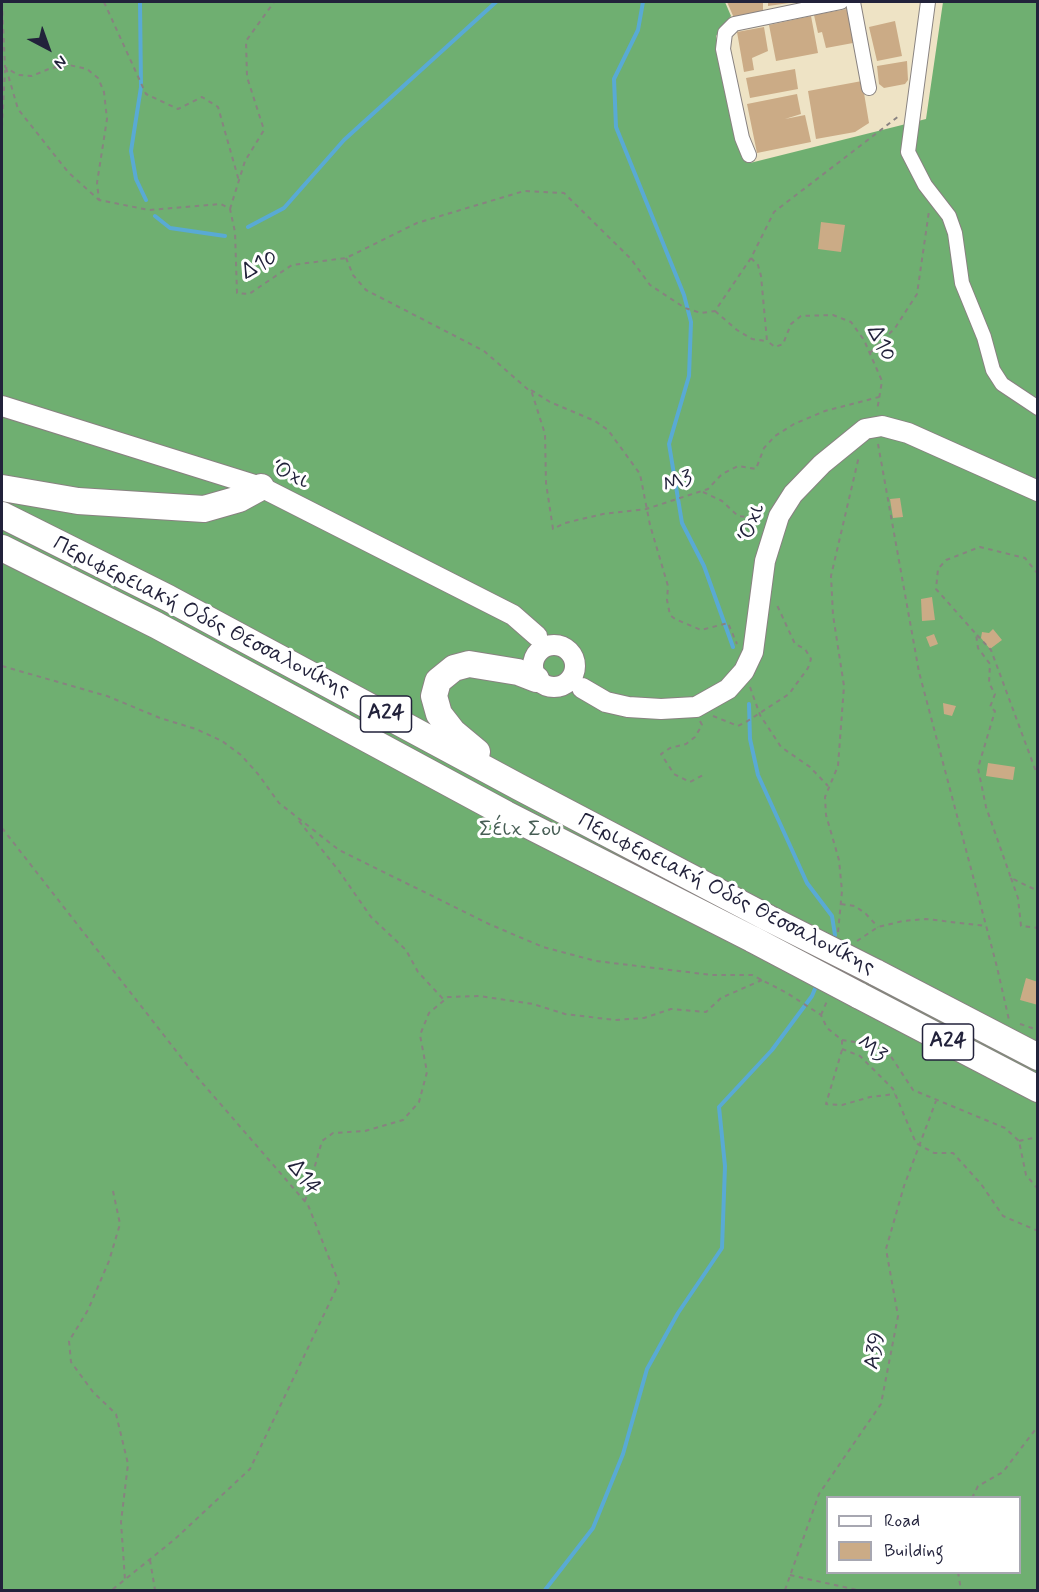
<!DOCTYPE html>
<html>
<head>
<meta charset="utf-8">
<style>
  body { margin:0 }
  #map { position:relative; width:1039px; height:1592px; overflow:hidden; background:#eee3c5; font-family:Mynerve,sans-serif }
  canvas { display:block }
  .frame { position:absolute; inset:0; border:3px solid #22223b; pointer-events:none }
  .legend { position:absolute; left:826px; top:1496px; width:195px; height:78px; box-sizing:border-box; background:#fff; border:2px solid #a7a7b1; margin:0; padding:8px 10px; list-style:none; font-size:18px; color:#22223b }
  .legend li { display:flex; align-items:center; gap:12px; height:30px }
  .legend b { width:30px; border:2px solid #a7a7b1 }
  .north { position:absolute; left:18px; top:18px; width:60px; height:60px; -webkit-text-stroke:4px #fff; paint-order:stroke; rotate:139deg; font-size:16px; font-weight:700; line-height:24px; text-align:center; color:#22223b }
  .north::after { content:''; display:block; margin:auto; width:21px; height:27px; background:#22223b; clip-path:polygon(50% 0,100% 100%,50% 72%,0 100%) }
</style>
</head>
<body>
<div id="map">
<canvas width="1039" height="1592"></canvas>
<div class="frame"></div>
<ul class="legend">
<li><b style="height:8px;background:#fff"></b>Road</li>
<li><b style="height:16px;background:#cbab86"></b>Building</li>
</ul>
<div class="north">N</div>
</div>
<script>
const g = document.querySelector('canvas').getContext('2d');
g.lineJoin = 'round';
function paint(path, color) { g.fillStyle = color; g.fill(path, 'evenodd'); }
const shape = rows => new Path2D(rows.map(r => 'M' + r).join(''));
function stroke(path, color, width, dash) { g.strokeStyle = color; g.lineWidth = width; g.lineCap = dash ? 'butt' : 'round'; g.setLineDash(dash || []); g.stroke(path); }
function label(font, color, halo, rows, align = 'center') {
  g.font = font + ' Mynerve,sans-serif'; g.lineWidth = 6; g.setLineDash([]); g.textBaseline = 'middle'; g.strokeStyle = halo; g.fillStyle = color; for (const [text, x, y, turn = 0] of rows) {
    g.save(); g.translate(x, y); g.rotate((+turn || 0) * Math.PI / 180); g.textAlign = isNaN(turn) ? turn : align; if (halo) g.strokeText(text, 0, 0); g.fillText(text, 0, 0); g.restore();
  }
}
paint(shape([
  [2,2,725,2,731,16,716,36,735,140,750,163,926,119,943,2,1037,2,1037,1590,2,1590],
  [828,1498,1020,1498,1020,1572,828,1572]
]), '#6faf71');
stroke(shape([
  [140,2,141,87,131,151,136,179,146,200],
  [643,2,638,30,614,79,616,127,684,295,691,322,689,376,669,444,682,523,704,566,733,647],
  [155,216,170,228,225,236],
  [248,227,284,208,344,140,496,2],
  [749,704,750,739,758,775,807,883,832,916,835,935,833,940],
  [545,1590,593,1528,623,1454,647,1369,678,1313,722,1248,725,1166,719,1107,772,1050,812,996,817,984]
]), '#59aad4', 4);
paint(shape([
  [727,2,763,2,763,11,734,18],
  [768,2,789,2,789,3,768,6],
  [847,9,853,43,826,48,822,32,818,33,814,15],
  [811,16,818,53,776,61,769,25],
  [895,21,902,56,877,61,869,27],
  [764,27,768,51,752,58,754,70,744,72,737,32],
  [907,61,908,80,905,84,884,88,879,84,877,66],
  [795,69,798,89,750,98,746,78],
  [862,81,869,123,855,132,816,139,808,91],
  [797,94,801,114,785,119,805,115,811,142,757,153,747,104],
  [821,222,845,225,841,252,818,249],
  [900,498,903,517,893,518,890,499],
  [932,597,935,620,922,621,921,599],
  [993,629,1002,640,990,649,981,638,982,632,989,633],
  [934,634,938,644,930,647,926,637],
  [943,703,956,706,952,716,944,714],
  [988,763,1015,767,1013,780,986,776],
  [1026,978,1038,982,1038,1005,1020,1000]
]), '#cbab86');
const street = shape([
  [853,2,869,88],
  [928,2,908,152,925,185,949,216,955,233,962,283,984,337,993,370,1002,384,1038,408],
  [749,155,742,138,723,49,725,33,734,24,841,2]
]);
const secondary = shape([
  [2,406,261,487,513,615,537,636],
  '533 666a21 21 0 1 1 42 0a21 21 0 1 1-42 0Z',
  [582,688,606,702,628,707,661,709,696,707,728,689,744,671,753,652,765,561,779,516,793,494,822,464,865,429,882,426,908,433,1038,491]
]);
const highway = shape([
  [2,488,78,501,204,509,239,499,261,487],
  [2,515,168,598,519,787,768,918],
  [2,548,156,625,506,814,754,940],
  [477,752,453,732,439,714,434,696,438,681,454,668,469,664,518,672,536,679],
  [875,972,1038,1057],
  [858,995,1038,1089]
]);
stroke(street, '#888280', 16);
stroke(secondary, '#888280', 22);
stroke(highway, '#888280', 28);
stroke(shape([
  [2,2,5,67,18,75,32,76,51,68,69,65,87,69,98,78,104,92,107,119,97,183,99,200,149,210,221,204,230,209,235,232,237,293,249,294,292,265,346,258,417,223,524,191,564,193,631,259,650,285,685,308,701,313,715,311,751,258,774,212,899,116],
  [104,2,146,94,178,109,202,97,218,107,239,181],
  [6,68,18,109,68,172,99,200],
  [2,127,5,70],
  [230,209,245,161,264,130,247,77,246,41,274,2],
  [2,223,2,241],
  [346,258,353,275,366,290,484,351,532,393,545,434,546,483,553,529,565,523,603,514,646,509,708,489,722,474,738,466,756,469,764,448,775,436,794,424,825,411,879,397],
  [751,258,758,265,761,276,767,341,775,347,783,344,791,324,801,316,833,315,851,322,864,340,882,381,877,411],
  [715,311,737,330,752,339,766,341],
  [870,353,895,328,917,294,929,211],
  [531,390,550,402,595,421,608,430,640,474,650,525,668,586,667,600,670,615,675,619,701,630,728,623,737,644],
  [878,444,919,672,997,967,1009,1020],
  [703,492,722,501,738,516,761,519],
  [1038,574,1025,558,980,547,946,560,938,569,936,589,976,634,978,648,990,664,989,683,995,694,990,707,995,711,978,768,986,807,1011,878,1038,891],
  [977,635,991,650,1038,777],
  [2,666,107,696,160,718,196,729,222,741,241,755,258,774,279,803,339,850,489,924,543,947,596,961,712,975,752,975,787,993,821,1015,827,1028,842,1040,842,1049,860,1056,893,1089,916,1143,934,1153,953,1153,981,1184,1003,1216,1038,1231],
  [750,687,760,715,781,747,810,767,828,786],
  [713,716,738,726,746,722,789,694,808,668,811,659,805,649,795,644,777,605],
  [700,721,702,725,695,737,686,744,670,748,661,754,674,774,690,782,705,774],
  [299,821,339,871,371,917,406,950,418,972,444,1000],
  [2,828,191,1070,308,1205,339,1283,250,1469,175,1539,112,1590],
  [1011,878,1018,898,1021,926,1038,928],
  [841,904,855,906,866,914,878,927],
  [838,932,842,891,839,860,826,815,825,797,838,766,844,686,833,615,831,576,859,456],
  [857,941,878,927,903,921,926,919,986,926],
  [821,1015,827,1001],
  [1020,1024,1038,1030],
  [842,1040,880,1046,892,1058,913,1090,1005,1128,1019,1141,1026,1175,1038,1189],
  [842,1050,826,1104,842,1105,870,1097,895,1094],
  [1019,1141,1038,1137],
  [113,1191,120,1224,109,1261,88,1310,69,1341,71,1362,93,1392,116,1414,128,1464,121,1522,125,1580],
  [305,1201,322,1141,333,1133,365,1131,403,1120,419,1102,427,1072,420,1035,429,1013,448,997,479,996,533,1004,565,1014,615,1020,644,1018,671,1009,706,1012,721,998,762,980],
  [972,1498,978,1486,1003,1472,1038,1426],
  [150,1560,155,1590],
  [958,1572,961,1590],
  [790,1575,857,1590],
  [785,1590,819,1494,881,1404,898,1316,886,1249,904,1186,936,1101]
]), '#888280', 2, [4.5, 4.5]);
stroke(street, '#fff', 14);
stroke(secondary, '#fff', 20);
stroke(highway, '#fff', 26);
const highwayBridge = shape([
  [768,918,875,972],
  [754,940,858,995]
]);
stroke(highwayBridge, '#888280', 28, []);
stroke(highwayBridge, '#fff', 26);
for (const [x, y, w] of [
  [386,714,51],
  [948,1042,51]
]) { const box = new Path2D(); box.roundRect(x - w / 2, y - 18, w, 36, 4.5); g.fillStyle = '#fff'; g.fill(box); stroke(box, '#22223b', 1.5); }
label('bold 21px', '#22223b', null, [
  ["Α24",386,714],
  ["Α24",948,1042]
]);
label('22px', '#22223b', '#fff', [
  ["Δ10",260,266,-29],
  ["Δ10",880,344,63],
  ["Όχι",290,476,26],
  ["Μ3",678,483,-18],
  ["Όχι",753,523,-69],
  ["Περιφερειακή Οδός Θεσσαλονίκης",201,618,27],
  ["Περιφερειακή Οδός Θεσσαλονίκης",726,895,27],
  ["Μ3",871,1050,38],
  ["Δ14",303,1178,51],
  ["Α39",876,1351,-79]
]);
label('22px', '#465d54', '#fff', [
  ["Σέιχ Σου",520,830]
]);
</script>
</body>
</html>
